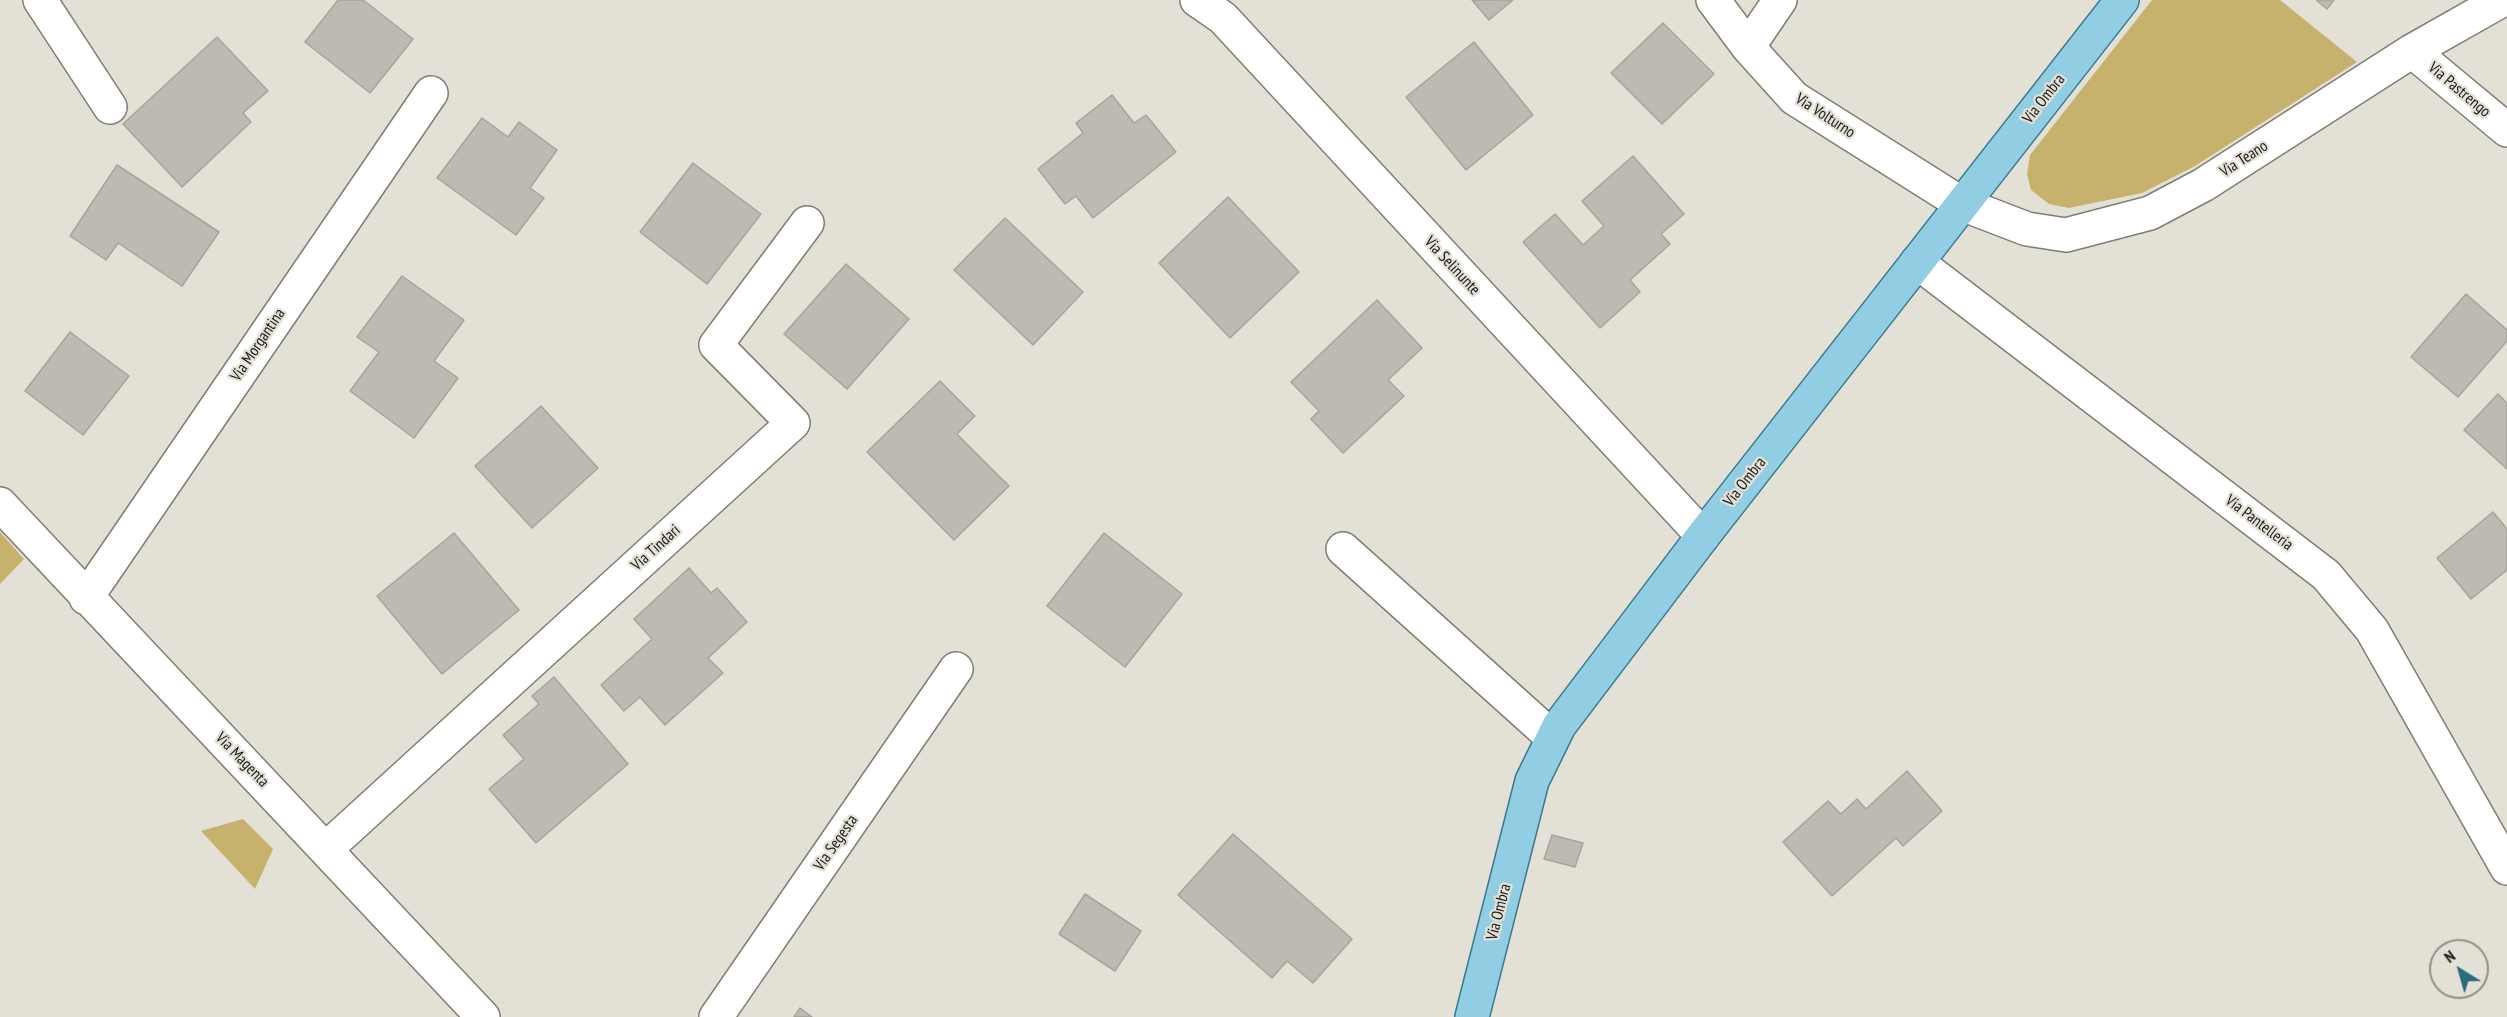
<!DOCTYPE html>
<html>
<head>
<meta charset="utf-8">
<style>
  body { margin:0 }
  #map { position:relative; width:2507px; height:1017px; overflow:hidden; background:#e3e0d6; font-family:"PT Sans Narrow",sans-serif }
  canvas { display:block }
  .north { position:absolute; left:2429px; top:939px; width:60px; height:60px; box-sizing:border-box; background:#e3e0d6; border:2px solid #939089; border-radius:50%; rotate:323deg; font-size:16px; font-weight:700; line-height:24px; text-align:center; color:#1a1916 }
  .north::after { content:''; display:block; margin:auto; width:21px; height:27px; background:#2b6a7f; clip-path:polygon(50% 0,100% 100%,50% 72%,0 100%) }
</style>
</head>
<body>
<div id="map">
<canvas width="2507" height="1017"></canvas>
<div class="north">N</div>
</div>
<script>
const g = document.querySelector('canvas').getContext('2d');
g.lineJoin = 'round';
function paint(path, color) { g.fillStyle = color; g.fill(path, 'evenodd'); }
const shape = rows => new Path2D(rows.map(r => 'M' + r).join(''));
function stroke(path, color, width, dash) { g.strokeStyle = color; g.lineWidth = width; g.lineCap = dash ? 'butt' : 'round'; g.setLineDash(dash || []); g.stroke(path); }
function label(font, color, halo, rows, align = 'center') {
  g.font = font + ' "PT Sans Narrow",sans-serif'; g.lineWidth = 4.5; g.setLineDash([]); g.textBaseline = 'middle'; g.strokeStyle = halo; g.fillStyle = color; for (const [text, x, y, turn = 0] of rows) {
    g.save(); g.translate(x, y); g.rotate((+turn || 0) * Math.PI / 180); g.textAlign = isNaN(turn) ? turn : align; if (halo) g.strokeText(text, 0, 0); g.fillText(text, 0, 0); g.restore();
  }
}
paint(shape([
  [2152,0,2280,0,2357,62,2195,166,2142,193,2069,208,2049,204,2031,190,2027,174,2030,155],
  [0,532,24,559,0,584],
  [243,819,273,849,255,889,201,831]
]), '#c6b26d');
const building = shape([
  [338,0,363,0,413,39,370,93,305,42,338,0],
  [1472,0,1513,0,1489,20,1472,0],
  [2316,0,2334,0,2327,9,2316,0],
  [1663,23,1714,74,1662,124,1611,73,1663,23],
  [217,37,268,91,243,113,251,122,182,187,123,124,217,37],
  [1474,42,1533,115,1466,170,1406,97,1474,42],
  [1112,95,1134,123,1146,115,1176,152,1093,218,1076,196,1065,204,1038,169,1083,133,1076,123,1112,95],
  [482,118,508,137,519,122,557,150,530,188,544,198,516,235,437,178,482,118],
  [1633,156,1684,214,1661,234,1670,244,1630,280,1640,292,1600,328,1523,242,1555,214,1583,245,1604,226,1582,201,1633,156],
  [693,163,761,214,707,284,640,232,693,163],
  [117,165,219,232,182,286,118,243,106,260,70,236,117,165],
  [1228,197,1299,272,1230,338,1159,263,1228,197],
  [1005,218,1083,292,1033,345,954,270,1005,218],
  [846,264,909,319,847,389,784,334,846,264],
  [402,276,464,320,434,361,458,378,414,438,350,391,379,352,357,337,402,276],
  [2466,294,2507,330,2507,341,2458,397,2411,357,2466,294],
  [1377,300,1422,348,1388,380,1404,396,1343,453,1311,419,1319,411,1291,382,1377,300],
  [70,332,129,376,83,435,25,391,70,332],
  [940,381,975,416,957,434,1009,486,954,540,867,452,940,381],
  [2498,394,2507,403,2507,469,2464,430,2498,394],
  [541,406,598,468,532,528,475,466,541,406],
  [2493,512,2507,529,2507,570,2471,599,2437,558,2493,512],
  [454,533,519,610,442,674,377,596,454,533],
  [1104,533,1182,594,1125,667,1047,606,1104,533],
  [689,568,711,593,717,588,747,622,708,658,723,673,665,725,640,697,624,711,601,685,652,639,634,619,689,568],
  [554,677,628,764,536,843,489,789,524,759,503,735,539,704,532,696,554,677],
  [1907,771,1942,811,1903,846,1896,838,1832,896,1783,842,1828,801,1841,814,1857,799,1866,809,1907,771],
  [1233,834,1352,939,1313,983,1287,961,1272,978,1178,895,1233,834],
  [1552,835,1583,843,1575,867,1544,859,1552,835],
  [1085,894,1141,931,1115,971,1059,934,1085,894],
  [800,1008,812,1017,794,1017,800,1008]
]);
paint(building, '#bdbab1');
stroke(building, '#a7a49b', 1.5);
const minor = shape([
  [40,0,110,107],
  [1197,0,1223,18,1703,536],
  [1713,0,1748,47,1794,98,1962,204,2027,229,2066,235,2150,213,2203,185,2412,51,2502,0],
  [1748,47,1780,0],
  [2412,51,2507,130],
  [1917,262,2326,575,2372,630,2507,868],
  [0,504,483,1017],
  [1343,549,1552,737],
  [86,598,431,93],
  [326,849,793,423,716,345,807,223],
  [716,1017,956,669]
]);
const major = shape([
  [1472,1017,1532,781,1559,726,1703,536,2122,0]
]);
stroke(minor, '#807d75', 36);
stroke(major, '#397a8f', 36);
stroke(minor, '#fff', 33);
stroke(major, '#92cee3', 33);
label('16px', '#1a1916', '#e3e0d6', [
  ["Via Pastrengo",2459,90,40],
  ["Via Ombra",2044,99,-52],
  ["Via Volturno",1825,116,33],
  ["Via Teano",2244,159,-33],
  ["Via Selinunte",1452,266,47],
  ["Via Morgantina",258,345,-56],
  ["Via Ombra",1745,482,-52],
  ["Via Pantelleria",2259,523,37],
  ["Via Tindari",656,548,-42],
  ["Via Magenta",242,760,46],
  ["Via Segesta",836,843,-55],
  ["Via Ombra",1499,912,-76]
]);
</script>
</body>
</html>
